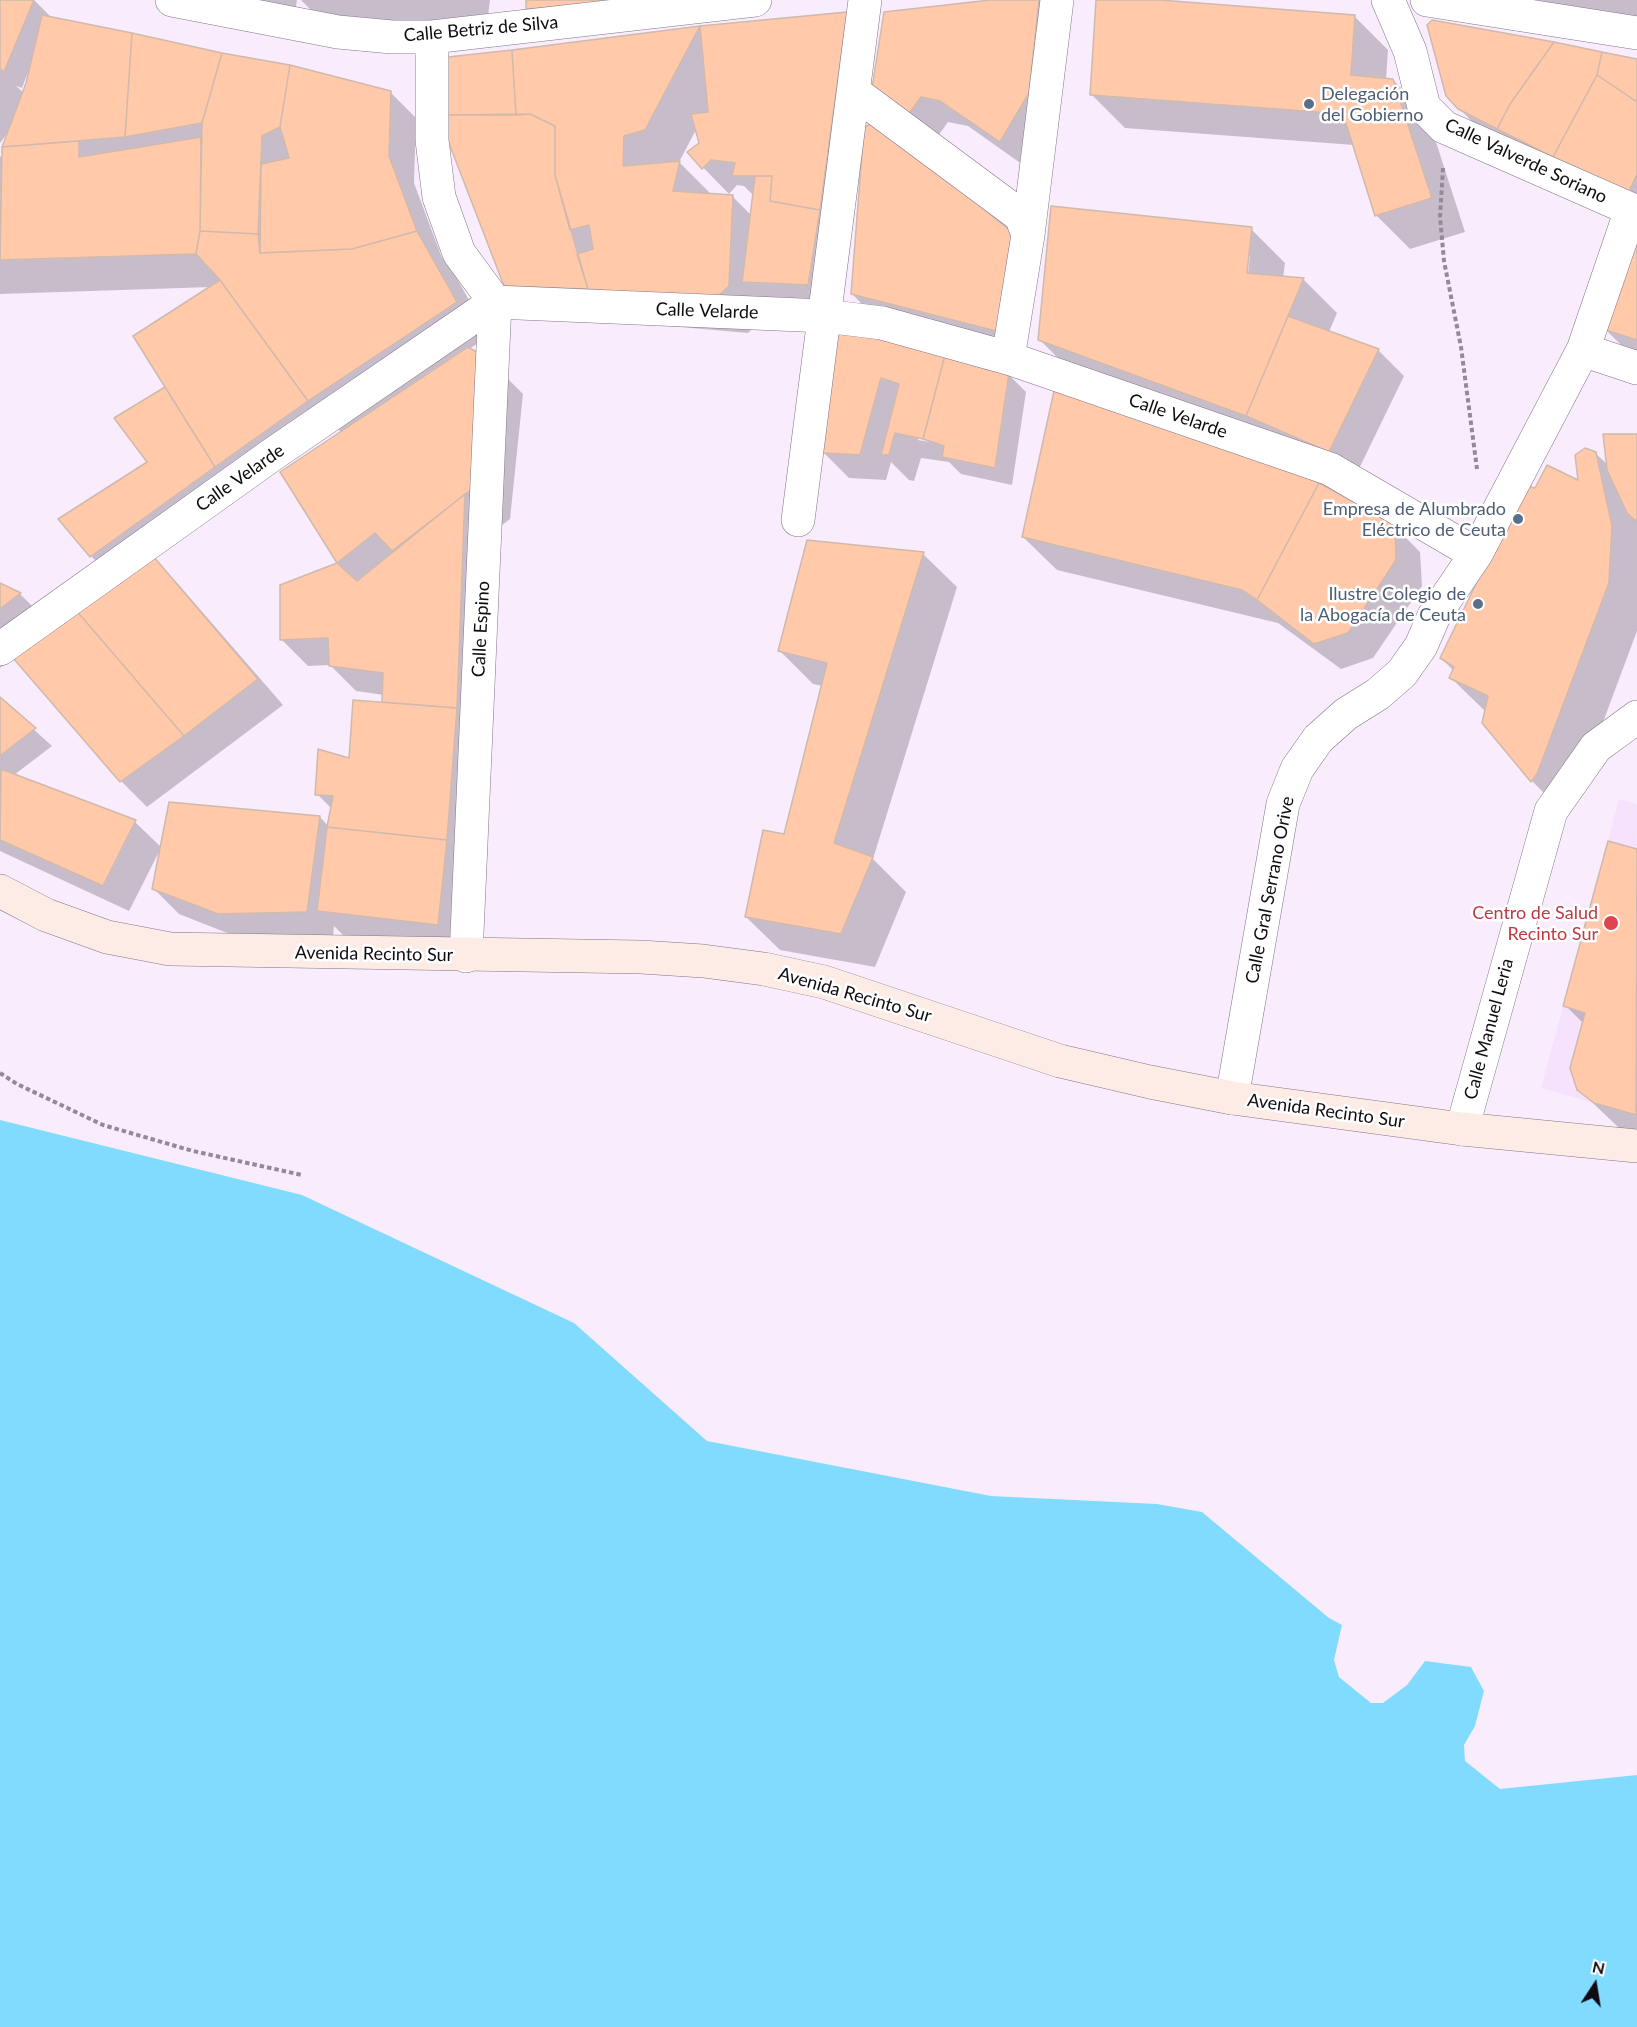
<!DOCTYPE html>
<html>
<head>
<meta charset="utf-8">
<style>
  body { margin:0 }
  #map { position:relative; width:1637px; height:2027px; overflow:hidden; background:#f9edfd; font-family:Lato,sans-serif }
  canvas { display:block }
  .north { position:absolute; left:1565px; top:1955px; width:60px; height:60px; -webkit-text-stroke:4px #fff; paint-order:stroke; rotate:12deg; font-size:16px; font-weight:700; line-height:24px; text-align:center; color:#100b11 }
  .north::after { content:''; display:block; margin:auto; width:21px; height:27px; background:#100b11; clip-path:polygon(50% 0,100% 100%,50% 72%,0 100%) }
</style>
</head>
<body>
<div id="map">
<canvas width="1637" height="2027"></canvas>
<div class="north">N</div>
</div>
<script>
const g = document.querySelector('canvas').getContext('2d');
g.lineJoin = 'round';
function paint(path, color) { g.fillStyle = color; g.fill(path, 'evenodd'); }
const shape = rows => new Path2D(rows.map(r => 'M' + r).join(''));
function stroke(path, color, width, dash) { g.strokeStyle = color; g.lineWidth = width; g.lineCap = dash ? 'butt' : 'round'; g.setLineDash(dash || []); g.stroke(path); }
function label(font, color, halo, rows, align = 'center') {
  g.font = font + ' Lato,sans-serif'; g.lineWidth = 5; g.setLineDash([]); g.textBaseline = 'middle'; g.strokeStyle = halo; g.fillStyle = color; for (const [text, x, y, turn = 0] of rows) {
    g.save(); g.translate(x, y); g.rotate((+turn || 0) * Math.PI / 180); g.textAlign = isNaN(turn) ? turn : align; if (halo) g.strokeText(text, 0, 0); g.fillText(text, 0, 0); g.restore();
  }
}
paint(shape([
  [1619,799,1637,804,1636,1115,1541,1088]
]), '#f6e2fc');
paint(shape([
  [0,1120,302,1195,574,1323,707,1441,991,1496,1157,1504,1202,1512,1329,1618,1342,1625,1334,1660,1339,1677,1371,1703,1383,1703,1407,1685,1425,1661,1471,1667,1484,1691,1475,1726,1464,1745,1465,1761,1500,1789,1637,1775,1637,2027,0,2027]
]), '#81dbfe');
paint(shape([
  [0,0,34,0,51,17,390,92,416,118,414,183,442,258,450,266,489,336,469,349,489,360,523,394,510,519,489,535,463,950,345,937,334,926,333,937,245,940,179,914,153,888,160,850,129,911,0,851,0,699,52,746,14,775,135,822,161,847,320,817,330,828,333,810,317,794,350,760,384,704,384,695,356,691,330,665,308,666,282,640,282,586,339,564,282,473,342,433,335,426,152,557,178,584,283,705,147,807,121,781,15,657,0,668,0,585,20,594,54,628,117,582,91,556,149,462,167,387,212,287,0,294,0,156,4,161,3,147,9,131,0,143],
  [28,72,30,73,24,93,16,86,22,88],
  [242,0,297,0,295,12],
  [301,0,490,0,488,16,393,28,311,10],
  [1003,0,1044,0,1026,167,968,126,948,122,933,143,900,114],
  [1098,0,1140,0,1354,16,1388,50,1386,80,1393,80,1427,114,1465,232,1410,249,1377,216,1354,145,1125,128,1091,94],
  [1521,0,1637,0,1637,21],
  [846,13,825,302,762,320,748,333,624,322,505,286,513,51,700,27],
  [697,128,701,144,689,153,729,194,737,185,744,186,754,196,752,216,733,197,712,195,679,162],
  [1637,60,1637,203,1485,135,1459,108],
  [865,128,1021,356,878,320,852,294],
  [1251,229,1285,263,1283,278,1304,280,1337,313,1329,332,1378,350,1404,376,1355,477,1073,373,1039,339],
  [1247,256,1250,256,1247,281,1244,281],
  [1637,239,1637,357,1631,355,1600,324],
  [838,328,990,372,1008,374,1026,392,1012,485,961,474,949,462,921,458,914,481,909,480,891,462,886,480,849,478,823,452],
  [918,436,931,440,930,442,918,440],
  [1637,436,1637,631,1571,808,1565,814,1532,781,1486,712,1451,678,1454,671,1441,658,1536,490,1580,482,1595,453,1608,465],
  [1394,526,1420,552,1422,586,1373,658,1341,669,1278,623,1057,570,1023,537],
  [923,554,957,587,873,859,906,892,875,967,780,950,746,917,786,836,823,686,813,684,779,650],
  [1609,843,1637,851,1637,1145,1578,1089,1584,1024,1565,1005]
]), '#0003');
const building = shape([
  [0,0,34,0,4,72,0,69,0,0],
  [526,0,658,0,526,9,526,0],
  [990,0,1039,0,1029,93,1000,142,940,101,921,97,906,118,872,88,884,12,990,0],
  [1096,0,1160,0,1355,15,1351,75,1393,79,1432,198,1375,216,1343,114,1090,95,1096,0],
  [847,12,820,210,770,201,772,176,732,176,735,163,711,160,702,169,687,152,699,143,691,114,708,112,700,26,847,12],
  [42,15,132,33,125,137,2,147,26,83,42,15],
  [1432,20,1554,42,1510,104,1497,129,1458,109,1446,96,1427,25,1432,20],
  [700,26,645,130,624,136,623,166,680,161,673,191,733,195,729,286,714,300,588,289,577,254,593,249,589,225,570,230,555,175,555,126,530,114,516,115,512,50,700,26],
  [132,33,222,53,202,123,125,137,132,33],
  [1554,42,1602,52,1597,75,1553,157,1497,129,1510,104,1554,42],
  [512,50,516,115,447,115,448,57,512,50],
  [1602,52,1637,59,1637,102,1597,75,1602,52],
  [222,53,290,65,280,127,262,136,258,234,200,231,202,123,222,53],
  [290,65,391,91,389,156,417,231,352,249,260,253,261,164,289,158,280,127,290,65],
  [1597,75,1637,102,1637,174,1629,191,1553,157,1597,75],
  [530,114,555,126,555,175,588,289,504,286,447,138,447,115,530,114],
  [876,122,1012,232,996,331,851,294,864,127,876,122],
  [201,137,200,231,196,254,0,260,2,147,79,141,79,157,201,137],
  [755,176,772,176,770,201,820,210,808,285,742,282,755,176],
  [1051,206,1252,227,1247,273,1304,278,1246,416,1038,340,1051,206],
  [200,231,258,234,260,253,352,249,417,231,457,302,308,401,220,280,196,254,200,231],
  [1637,235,1637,340,1603,329,1637,235],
  [220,280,308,401,215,467,133,336,220,280],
  [1288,316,1379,349,1329,452,1246,416,1288,316],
  [837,326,945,355,923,439,895,433,889,455,881,455,899,384,881,378,860,455,822,453,837,326],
  [468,347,489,359,477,485,392,551,375,533,337,563,280,472,468,347],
  [945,355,989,370,990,368,1009,373,995,468,942,457,944,446,923,439,945,355],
  [165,387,215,467,90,557,58,519,147,462,114,418,165,387],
  [1054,391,1235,444,1319,483,1257,600,1242,590,1022,537,1054,391],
  [1603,434,1637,434,1637,522,1627,513,1607,470,1603,434],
  [1585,448,1596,452,1612,526,1609,583,1537,774,1531,782,1482,723,1488,696,1449,678,1454,667,1440,658,1524,485,1535,488,1547,465,1578,480,1575,455,1585,448],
  [1319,483,1395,524,1396,560,1348,633,1314,644,1257,600,1319,483],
  [465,494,457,708,382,702,383,673,329,666,328,638,280,640,280,585,337,563,357,581,465,494],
  [807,540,924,552,834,843,873,857,841,934,745,917,763,830,784,834,827,663,778,651,807,540],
  [153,556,258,679,184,736,75,609,153,556],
  [0,583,21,593,0,609,0,583],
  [75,609,184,736,120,782,13,658,75,609],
  [0,697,36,728,0,756,0,697],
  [353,700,457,708,447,840,327,827,333,796,315,795,318,749,349,758,353,700],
  [1,769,136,820,103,886,0,840,1,769],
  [169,802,320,816,307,912,218,914,152,889,169,802],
  [327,827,447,840,438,925,317,911,327,827],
  [1608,841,1637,849,1636,1115,1594,1103,1577,1090,1570,1068,1585,1013,1563,1006,1608,841]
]);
paint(building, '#ffc9aa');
stroke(building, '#d0b9ad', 1.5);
const minor = shape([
  [172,0,338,32,392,37,432,37,755,0],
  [1388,0,1410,51,1424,107,1444,127,1637,212],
  [1427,0,1637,33],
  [432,37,432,140,439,197,459,253,495,302],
  [854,92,1021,216,1028,235,1008,358],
  [1028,235,1057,0],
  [1583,350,1637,368],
  [798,520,865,0],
  [0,649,273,454,495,302,825,316,882,323,1008,358,1330,469,1476,554],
  [466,956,495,302],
  [1232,1098,1283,804,1297,769,1318,739,1346,714,1378,694,1402,673,1421,646,1434,616,1476,554,1583,350,1631,210],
  [1462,1129,1551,811,1596,747,1637,717]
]);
const secondary = shape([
  [0,891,46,915,107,937,170,949,641,957,703,961,764,969,824,982,1060,1061,1150,1082,1232,1098,1462,1129,1637,1146]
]);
stroke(minor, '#827486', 34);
stroke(secondary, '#827486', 34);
stroke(shape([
  [1443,168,1440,217,1444,261,1461,347,1477,469],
  [0,1073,17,1084,103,1125,193,1151,302,1175]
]), '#938a96', 4, [4.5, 3]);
stroke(minor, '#fff', 33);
stroke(secondary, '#fdece5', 33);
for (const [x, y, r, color] of [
  [1309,104,6,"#5c6f8a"],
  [1518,519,6,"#5c6f8a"],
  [1478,604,6,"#5c6f8a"],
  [1611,923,8,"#e0444e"]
]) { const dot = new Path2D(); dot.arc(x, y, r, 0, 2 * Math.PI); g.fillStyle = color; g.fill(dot); stroke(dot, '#fff', 2); }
label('18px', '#100b11', '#fff', [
  ["Calle Betriz de Silva",481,29,-5],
  ["Calle Valverde Soriano",1526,161,25],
  ["Calle Velarde",707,311,2],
  ["Calle Velarde",1178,416,19],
  ["Calle Velarde",240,478,-35],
  ["Calle Espino",481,629,-87],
  ["Calle Gral Serrano Orive",1270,890,-79],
  ["Avenida Recinto Sur",374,954,1],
  ["Avenida Recinto Sur",855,995,16],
  ["Calle Manuel Leria",1489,1029,-75],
  ["Avenida Recinto Sur",1326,1111,8]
]);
label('18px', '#4e5e75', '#fff', [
  ["Delegación",1321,94,"left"],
  ["del Gobierno",1321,115,"left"],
  ["Empresa de Alumbrado",1506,509],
  ["Eléctrico de Ceuta",1506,530],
  ["Ilustre Colegio de",1466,594],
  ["la Abogacía de Ceuta",1466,615]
], 'right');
label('18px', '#be3a42', '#fff', [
  ["Centro de Salud",1598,913],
  ["Recinto Sur",1598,934]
], 'right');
</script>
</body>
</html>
